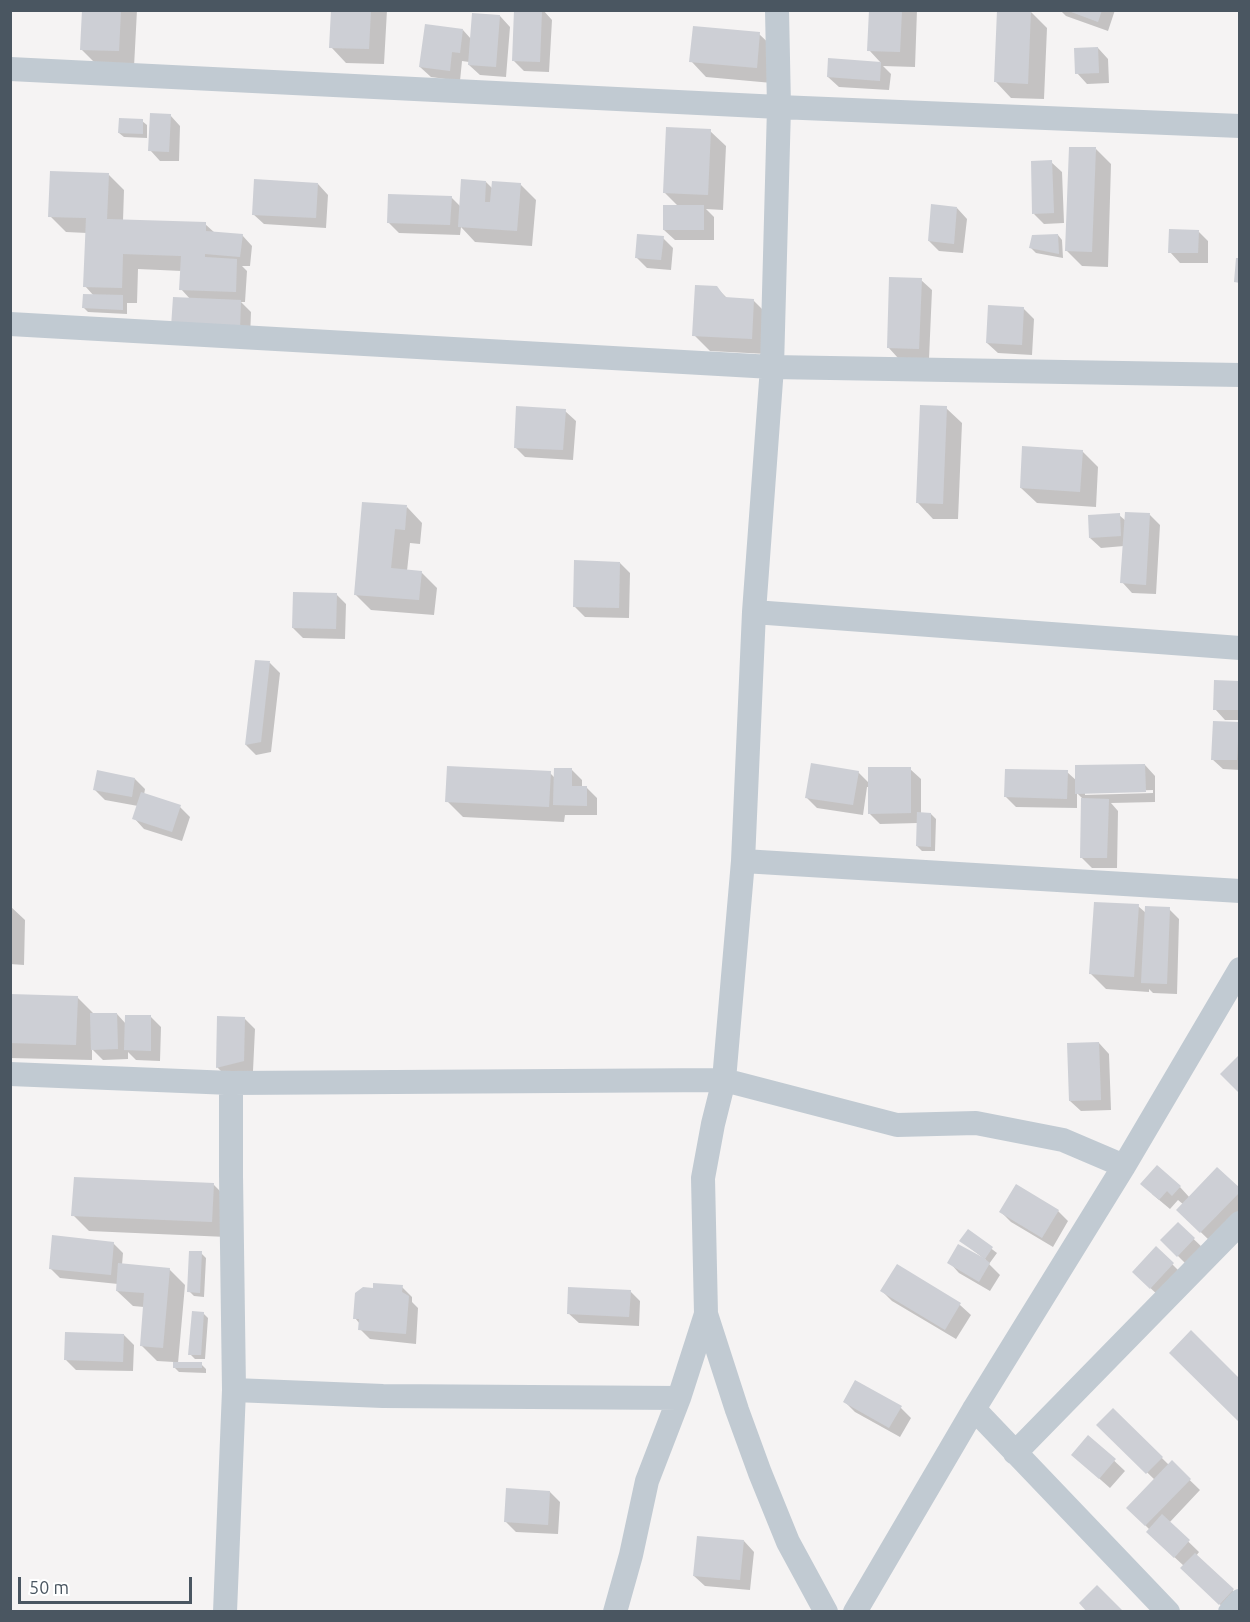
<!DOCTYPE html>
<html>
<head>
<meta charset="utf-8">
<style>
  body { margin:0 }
  #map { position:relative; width:1250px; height:1622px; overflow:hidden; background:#f5f3f3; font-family:Ubuntu,sans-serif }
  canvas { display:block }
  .frame { position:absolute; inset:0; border:12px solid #4a5661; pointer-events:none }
  .scale { position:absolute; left:18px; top:1577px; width:174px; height:27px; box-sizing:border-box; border:3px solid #4a5661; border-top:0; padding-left:8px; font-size:18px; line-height:21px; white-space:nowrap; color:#4a5661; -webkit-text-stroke:4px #fff; paint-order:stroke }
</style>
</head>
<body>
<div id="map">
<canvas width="1250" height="1622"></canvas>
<div class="frame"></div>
<div class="scale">50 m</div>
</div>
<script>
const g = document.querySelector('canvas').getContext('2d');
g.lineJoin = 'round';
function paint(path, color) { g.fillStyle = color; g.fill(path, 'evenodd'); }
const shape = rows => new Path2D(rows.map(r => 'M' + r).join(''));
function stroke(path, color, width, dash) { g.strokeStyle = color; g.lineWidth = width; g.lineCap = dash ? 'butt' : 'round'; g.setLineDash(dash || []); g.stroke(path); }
paint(shape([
  [83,10,137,10,134,67,97,65,81,49],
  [332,10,387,10,384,64,346,63,331,47],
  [516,10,543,10,552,20,549,72,524,71,513,60],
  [870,10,917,10,915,67,883,66,891,74,889,90,839,87,828,77,830,60,881,63,869,50],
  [1060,10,1115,10,1108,31,1066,16],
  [1031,12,1047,28,1044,99,1011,98,996,82],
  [500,16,510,27,506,77,480,75,469,65,469,62,462,61,460,81,431,77,420,67,463,30,471,39],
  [759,34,775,49,772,83,706,77,691,61],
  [1098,48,1108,59,1109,83,1087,84,1077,73],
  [170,115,180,126,179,161,160,161,150,150],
  [142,121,147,125,147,138,124,137,119,133],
  [710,131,726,146,723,210,706,209,714,217,714,240,675,240,664,230,679,207,665,193],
  [1096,149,1111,164,1108,267,1082,266,1066,250],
  [1051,162,1062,172,1064,223,1044,224,1034,214],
  [109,175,124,190,123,221,205,224,215,233,242,235,252,246,250,266,242,266,247,271,245,302,241,302,251,312,250,339,191,300,181,289,182,271,138,269,137,303,127,303,127,314,88,312,84,308,94,296,85,286,87,233,66,232,50,216],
  [486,182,493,189,520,184,536,200,532,246,475,242,461,227,460,235,399,233,388,222,451,197,461,207],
  [318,184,328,195,326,228,264,224,253,214],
  [957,208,967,219,963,253,939,251,929,241],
  [1198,231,1208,241,1208,263,1180,263,1170,252],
  [1058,235,1062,240,1063,258,1036,253,1031,248],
  [663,238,673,248,671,270,647,268,636,257],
  [921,280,932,290,929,359,898,358,888,347],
  [717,288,728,299,753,300,769,316,767,354,710,351,694,335],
  [1023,308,1034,319,1032,355,998,353,987,343],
  [946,408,962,423,958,519,933,519,918,503],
  [565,411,576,421,573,460,525,457,515,447],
  [1082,451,1098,467,1096,507,1037,503,1021,488],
  [407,507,422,523,420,544,410,543,407,571,421,572,437,588,434,615,371,610,356,595],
  [1119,515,1126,521,1150,515,1160,525,1156,594,1132,593,1122,582,1124,546,1101,548,1090,538],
  [620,563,630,573,629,618,585,617,575,607],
  [336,594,346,604,345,639,303,638,293,628],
  [256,661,270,663,280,673,271,752,256,755,246,745],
  [1240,682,1240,720,1225,720,1215,709],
  [1238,724,1240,725,1240,770,1223,769,1212,759],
  [1145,765,1155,776,1155,802,1111,803,1118,811,1117,868,1092,868,1081,857,1083,799,1077,793,1077,808,1016,807,1005,796,1067,772,1077,781],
  [1153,790,1153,793,1085,795,1085,792],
  [910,769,921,779,921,814,931,814,936,819,935,851,922,851,917,846,918,823,880,824,869,813,869,787,867,787,863,815,817,808,807,798,858,772,869,783],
  [572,770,582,780,582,788,587,788,597,798,597,815,565,815,564,822,463,817,447,801,550,773,555,778],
  [135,779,145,789,144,795,180,807,190,817,182,841,144,829,134,818,138,806,105,800,95,790],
  [10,906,25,920,24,965,10,964],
  [1138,906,1146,913,1169,909,1179,919,1177,994,1153,993,1149,989,1149,992,1106,989,1090,973],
  [10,996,77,997,93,1013,93,1015,117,1014,126,1024,151,1017,161,1027,160,1061,136,1060,128,1052,128,1059,103,1060,92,1049,92,1060,10,1058],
  [245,1019,255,1029,253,1071,227,1077,217,1067],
  [1099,1043,1109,1054,1111,1110,1081,1111,1070,1101],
  [214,1185,229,1200,227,1237,89,1231,73,1215],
  [1180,1187,1190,1198,1240,1190,1240,1212,1211,1242,1178,1210,1184,1205,1178,1200,1170,1209,1152,1194],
  [1058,1211,1068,1221,1053,1247,1011,1222,1001,1212],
  [1178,1224,1204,1249,1188,1266,1162,1240],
  [968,1231,997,1253,989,1264,1000,1275,990,1291,959,1273,949,1262,986,1260,966,1245],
  [113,1243,123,1253,122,1265,169,1269,185,1285,178,1363,201,1364,206,1369,206,1373,179,1372,174,1367,174,1362,157,1361,141,1345,144,1307,133,1306,117,1291,118,1284,60,1278,50,1268],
  [1156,1248,1183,1275,1161,1298,1144,1282],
  [201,1253,206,1258,204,1297,194,1296,189,1291],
  [897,1266,960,1305,971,1315,956,1339,892,1301,882,1291],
  [402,1287,412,1297,412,1302,418,1308,416,1344,370,1339,360,1329,360,1324,355,1318],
  [630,1291,640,1301,639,1326,579,1323,568,1313],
  [203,1313,208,1318,205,1359,195,1359,190,1354],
  [124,1335,134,1345,133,1371,76,1370,66,1360],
  [845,1402,901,1408,911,1418,900,1437,855,1412],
  [1113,1410,1169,1465,1172,1463,1200,1490,1169,1523,1199,1552,1196,1556,1240,1597,1228,1612,1192,1578,1184,1566,1158,1542,1150,1530,1128,1508,1155,1480,1098,1425],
  [1089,1437,1125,1471,1110,1488,1084,1465],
  [550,1492,560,1502,558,1534,516,1532,506,1522],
  [744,1541,754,1552,750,1590,705,1586,694,1576]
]), '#0003');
paint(shape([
  [82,10,121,10,119,51,80,50],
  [331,10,371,10,369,49,329,48],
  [514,10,542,10,540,62,512,61],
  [869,10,902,10,900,52,867,51],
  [997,10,1031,10,1028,84,994,82],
  [1066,10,1102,10,1098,22],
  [472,13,500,15,496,67,468,65],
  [425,24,463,29,460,53,452,52,450,71,419,67],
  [693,26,760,32,757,68,689,62],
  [1098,47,1099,73,1075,74,1074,48],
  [828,58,881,62,880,81,827,77],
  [150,113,171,114,169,152,148,151],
  [119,118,143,119,143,134,118,133],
  [666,127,711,129,708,195,663,193],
  [1069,147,1096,147,1092,252,1065,251],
  [1052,160,1054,213,1032,214,1031,161],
  [50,171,109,173,107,219,206,222,206,231,243,234,240,257,205,254,205,257,237,259,236,292,179,290,181,256,123,254,122,288,83,287,86,218,48,217],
  [254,179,318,183,316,218,252,215],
  [461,179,486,181,485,202,490,202,492,181,521,183,517,231,458,227],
  [388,194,452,196,450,225,387,223],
  [931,204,957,207,954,244,928,241],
  [663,205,704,205,704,230,663,230],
  [1169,229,1199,230,1198,253,1168,253],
  [637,234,664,236,661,260,635,258],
  [1058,234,1059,254,1029,248,1032,235],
  [1236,258,1240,258,1240,283,1234,282],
  [889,277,922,278,919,349,887,348],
  [695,285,717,286,725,297,754,299,752,339,692,336],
  [83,294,123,295,123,310,82,308],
  [173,297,241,300,240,330,171,327],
  [988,305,1024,307,1022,345,986,343],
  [920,405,947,406,943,504,916,503],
  [516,406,566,409,563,450,514,448],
  [1022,446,1083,450,1080,492,1020,488],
  [362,502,407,505,405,530,395,529,391,568,422,571,419,600,354,595],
  [1125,512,1150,513,1146,585,1120,583],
  [1120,513,1121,536,1089,538,1088,515],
  [574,560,620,562,619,608,573,607],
  [293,592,337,593,336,629,292,628],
  [255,660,270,661,261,742,245,745],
  [1214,680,1240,681,1240,710,1213,710],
  [1213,721,1239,722,1237,760,1211,760],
  [811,763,859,771,853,805,805,798],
  [1145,764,1146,792,1075,794,1075,765],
  [447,766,551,771,549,807,445,802],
  [868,767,911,767,911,813,868,814],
  [554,768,572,768,572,786,587,786,587,806,553,805],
  [1005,769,1068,770,1067,799,1004,797],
  [97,770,135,778,132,797,93,790],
  [141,792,181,805,172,832,132,819],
  [1081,798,1109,799,1107,858,1080,858],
  [917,812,931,813,931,847,916,846],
  [1094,902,1139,904,1134,977,1089,974],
  [1145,906,1170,907,1167,984,1141,983],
  [10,994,78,996,76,1045,10,1043],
  [90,1013,117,1013,118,1049,91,1050],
  [125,1015,151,1015,151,1051,124,1050],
  [217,1016,245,1017,244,1061,216,1068],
  [1099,1042,1101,1100,1069,1101,1067,1043],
  [1240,1054,1240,1094,1220,1074],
  [1157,1165,1181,1186,1172,1196,1167,1191,1159,1200,1140,1184],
  [1217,1167,1240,1188,1240,1192,1200,1233,1176,1210],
  [74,1177,214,1183,212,1222,71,1216],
  [1016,1184,1059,1210,1042,1238,999,1212],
  [1178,1222,1195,1238,1177,1257,1160,1240],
  [968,1229,993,1247,985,1259,990,1263,979,1282,947,1263,958,1244,984,1258,959,1241],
  [52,1235,114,1242,111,1275,49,1269],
  [1156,1246,1174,1263,1150,1289,1132,1272],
  [189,1251,202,1251,200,1293,187,1292],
  [118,1263,170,1268,163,1348,140,1346,144,1293,116,1291],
  [897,1264,961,1303,945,1330,880,1291],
  [373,1283,403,1285,402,1292,409,1296,406,1334,358,1330,359,1319,353,1319,355,1293,363,1287,373,1288],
  [568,1287,631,1290,629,1317,567,1314],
  [192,1311,204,1312,201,1355,188,1355],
  [1191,1330,1240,1379,1240,1423,1169,1353],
  [65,1332,124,1334,123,1362,64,1360],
  [173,1362,202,1362,202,1368,173,1368],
  [855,1380,902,1406,889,1428,843,1402],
  [1113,1408,1163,1457,1146,1474,1096,1425],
  [1088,1435,1116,1459,1099,1479,1071,1455],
  [1172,1460,1191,1479,1145,1526,1126,1508],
  [506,1488,550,1491,548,1525,504,1522],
  [1162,1514,1190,1540,1174,1558,1146,1532],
  [697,1536,744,1540,740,1580,693,1576],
  [1195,1553,1234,1589,1219,1605,1180,1568],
  [1097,1585,1124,1612,1087,1612,1079,1603]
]), '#cdcfd5');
stroke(shape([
  [777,10,779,107,772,367,754,612,743,861,724,1080,713,1124,703,1178,706,1314,737,1410,760,1473,788,1542,826,1612],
  [10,69,779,107,1240,126],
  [10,324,772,367,1240,375],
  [754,612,1240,648],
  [743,861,1240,891],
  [10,1074,231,1083,724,1080,897,1125,976,1123,1063,1140,1124,1166],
  [234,1390,383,1396,679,1398],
  [974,1409,1168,1612],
  [1015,1453,1240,1223],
  [225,1612,234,1390,231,1175,231,1083],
  [615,1612,631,1555,647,1481,679,1398,706,1314],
  [855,1612,974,1409,1124,1166,1240,969],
  [1230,1612,1240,1601]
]), '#c1cad2', 24);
</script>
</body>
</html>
